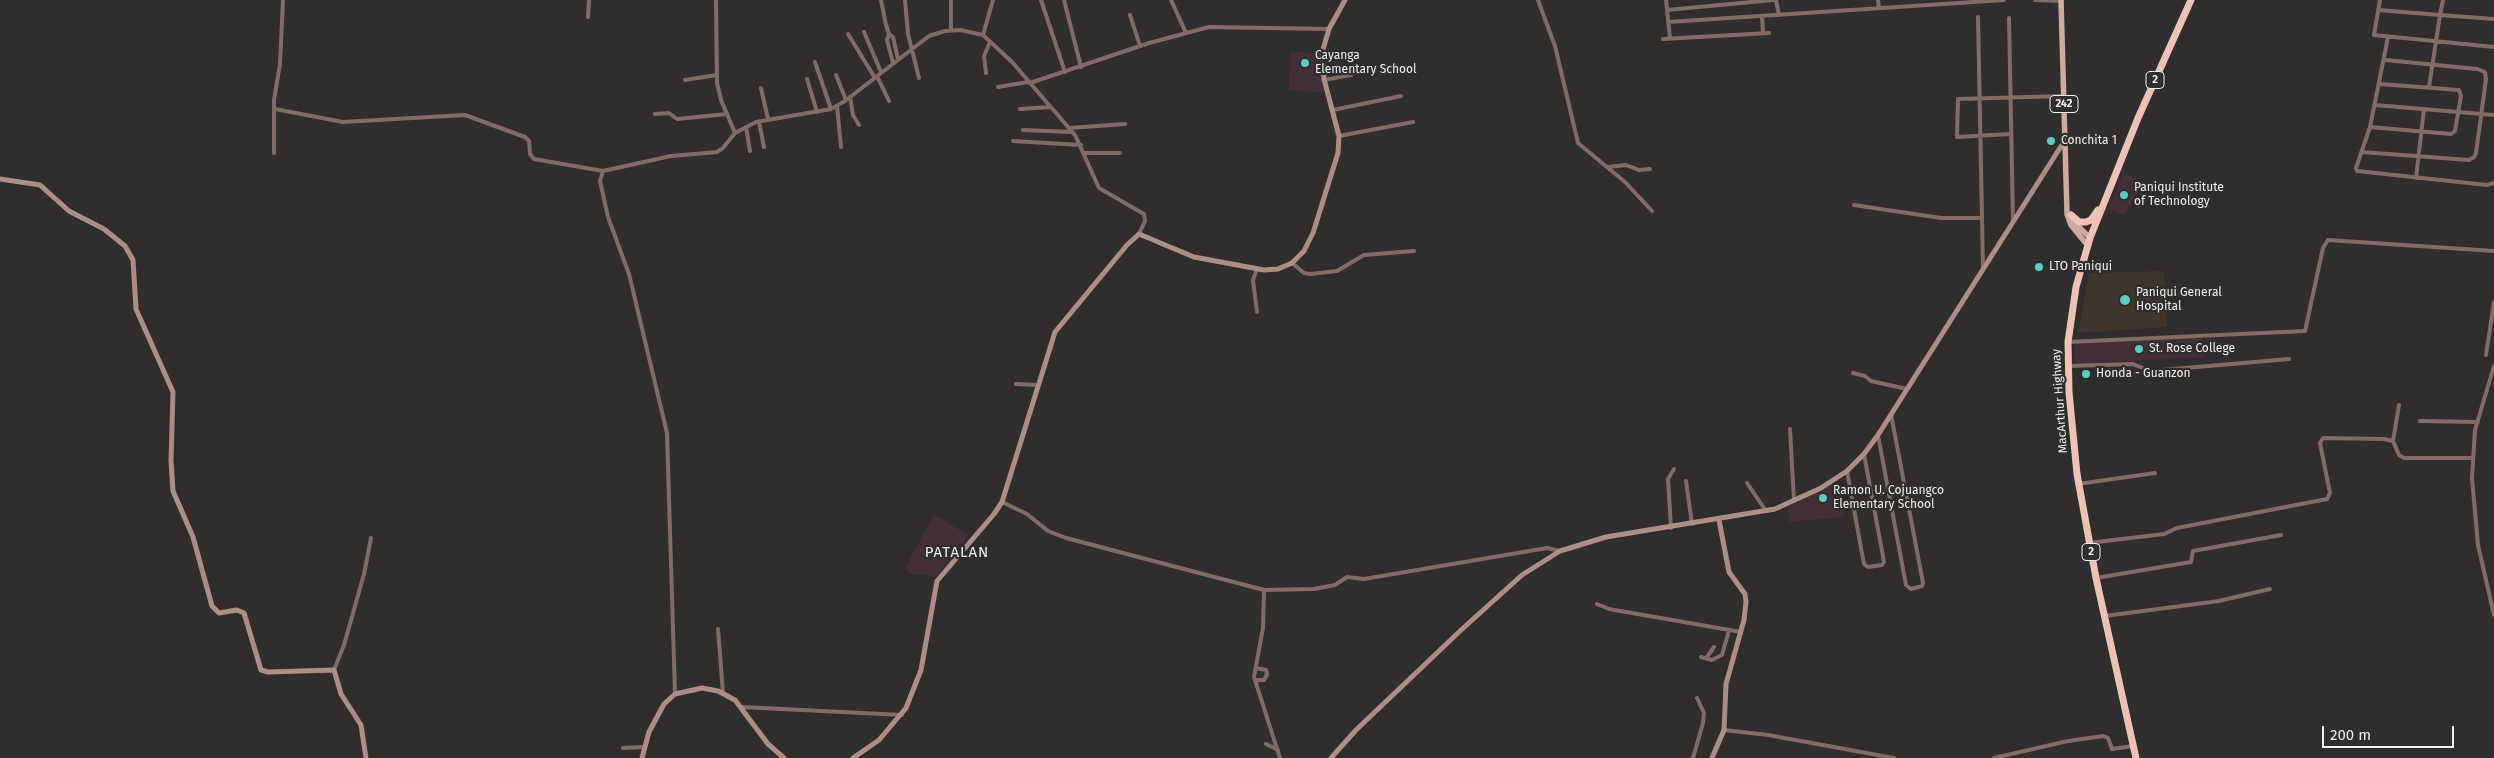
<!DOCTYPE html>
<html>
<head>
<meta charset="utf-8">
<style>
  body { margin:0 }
  #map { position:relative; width:2494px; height:758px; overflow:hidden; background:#2f2e2c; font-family:"Fira Sans",sans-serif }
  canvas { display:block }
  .scale { position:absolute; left:2322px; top:726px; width:132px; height:22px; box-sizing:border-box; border:2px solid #f0efee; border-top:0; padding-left:6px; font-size:15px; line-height:18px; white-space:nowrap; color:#f0efee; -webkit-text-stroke:4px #2f2e2c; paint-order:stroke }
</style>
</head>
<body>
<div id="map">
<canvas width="2494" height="758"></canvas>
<div class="scale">200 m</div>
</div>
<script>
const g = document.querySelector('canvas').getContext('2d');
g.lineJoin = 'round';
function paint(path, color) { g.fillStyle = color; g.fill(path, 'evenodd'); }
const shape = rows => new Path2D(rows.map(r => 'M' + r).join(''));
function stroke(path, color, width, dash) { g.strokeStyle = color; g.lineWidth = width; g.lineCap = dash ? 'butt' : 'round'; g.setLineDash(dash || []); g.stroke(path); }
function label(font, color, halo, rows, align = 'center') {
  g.font = font + ' "Fira Sans",sans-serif'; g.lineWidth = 4.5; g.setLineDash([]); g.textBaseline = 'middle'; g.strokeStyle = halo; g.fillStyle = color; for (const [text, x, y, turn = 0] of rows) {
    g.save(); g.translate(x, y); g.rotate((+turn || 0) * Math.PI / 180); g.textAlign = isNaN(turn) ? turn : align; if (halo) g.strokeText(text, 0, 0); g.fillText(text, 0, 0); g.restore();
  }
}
paint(shape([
  [2164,271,2167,327,2078,333,2089,273]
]), '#3c362f');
paint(shape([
  [1290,52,1320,53,1321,73,1325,92,1289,91],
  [2123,173,2142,181,2125,215,2108,209],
  [2202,337,2204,357,2075,364,2075,342],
  [1839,481,1844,517,1789,522,1788,507],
  [934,514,968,535,936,576,911,574,905,568]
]), '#422f37');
stroke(shape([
  [716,0,717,83,721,100,735,133],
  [881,0,886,25,889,34,893,37,898,59],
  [905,0,908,34,919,78],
  [1041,0,1065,72],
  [1064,0,1081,67],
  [1171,0,1186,33],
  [1538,0,1555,46,1578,143,1625,182,1652,211],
  [1666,0,1670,38],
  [1776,0,1779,15],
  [1878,0,1879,8],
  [2035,0,2062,1],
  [2380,0,2374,35,2494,47],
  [2443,0,2440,15,2494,19],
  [1667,10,1773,0],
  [2378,10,2440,15,2429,87],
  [1130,15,1140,46],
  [588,17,589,0],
  [1762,17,1763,33],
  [1978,17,1983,268],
  [2009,18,2013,221],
  [1668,22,2004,0],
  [951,30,951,0],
  [864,32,881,72],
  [848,34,875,78],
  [889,34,887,40,893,63],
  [983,35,993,0],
  [2388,37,2370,127,2356,168,2357,171,2487,185,2494,183],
  [1663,39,1769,33],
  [815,62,831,109],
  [986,73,984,56,990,42],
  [836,75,846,100],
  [877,76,889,101],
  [807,79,817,112],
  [685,80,717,75],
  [1324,80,1351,75],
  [1030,83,1149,43,1209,27,1329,29],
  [998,87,1028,82],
  [761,88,768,119],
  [850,97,853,115,859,125],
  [2375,105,2494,115],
  [837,106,841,147],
  [275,109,343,122,465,115,525,137,529,141,530,154,534,159,603,171],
  [1020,109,1050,107],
  [1333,110,1401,96],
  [655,114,669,113,677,119,727,114],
  [759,122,764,147],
  [746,127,750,151],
  [2370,127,2451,134,2455,131,2461,96,2459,90,2380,84],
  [1069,128,1125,124],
  [1023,130,1072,132],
  [2010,134,1957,137,1958,99,2064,96],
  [1339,136,1413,122],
  [1013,141,1081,145],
  [2362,152,2469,160,2474,157,2476,153,2486,79,2485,72,2477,69,2385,60],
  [274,153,274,100,280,64,283,0],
  [1084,153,1120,153],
  [1608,167,1626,165,1639,170,1650,169],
  [2416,178,2424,109],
  [1854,205,1941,218,1982,218],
  [1292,263,1304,273,1310,274,1337,271,1364,255,1414,251],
  [1257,269,1253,280,1257,312],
  [2068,342,2305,331,2323,248,2328,240,2494,251],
  [2486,355,2494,302],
  [2068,366,2133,364,2150,371,2289,359],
  [2494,366,2475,430,2472,478,2478,545,2494,615],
  [1853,373,1865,376,1871,381,1907,389],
  [1016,384,1038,385],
  [2420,421,2478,422],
  [1790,429,1794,501],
  [1878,435,1906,585,1911,589,1922,586,1923,583,1891,414],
  [2393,441,2399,405],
  [1847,471,1864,564,1868,567,1882,565,1884,562,1864,454],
  [1686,481,1692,524],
  [1747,483,1766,511],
  [2078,484,2155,473],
  [1002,502,1027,514,1048,531,1066,538,1264,590,1263,628,1254,677,1280,758],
  [1671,528,1668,479,1674,469],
  [2089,543,2164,534,2177,528,2327,499,2330,493,2320,443,2323,438,2384,439,2393,441,2399,455,2404,458,2473,458],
  [2096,578,2191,562,2193,551,2281,535],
  [1264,590,1314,589,1335,585,1347,577,1364,579,1547,548,1560,551],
  [1597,604,1609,609,1741,632],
  [2105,616,2219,601,2270,589],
  [718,629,723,693],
  [1701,657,1712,660,1722,655,1729,630],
  [1707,657,1714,647],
  [334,670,344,645,364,574,371,538],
  [1255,680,1264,680,1267,674,1266,670,1256,668],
  [675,694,667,433,629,274,608,217,600,181,603,171,671,156,717,152,723,148,735,133,756,122,831,109,845,101,929,36,945,31,960,30,983,35,1012,62,1075,135,1099,188,1144,214,1145,221,1139,234],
  [742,707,902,715],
  [1724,730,1768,735,1894,758],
  [1266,744,1278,750],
  [623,748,643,747],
  [1693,758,1703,723,1704,713,1697,698],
  [1994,758,2068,741,2103,736,2108,738,2112,749,2133,746]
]), '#7f6c68', 4);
stroke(shape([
  [0,179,40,185,69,211,104,229,125,246,133,260,136,309,173,392,171,461,173,491,193,537,212,606,219,613,237,610,244,613,261,670,268,672,334,670,341,694,361,725,366,758],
  [642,758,649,732,664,704,675,694,702,688,718,691,735,700,768,744,784,758],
  [853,758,879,740,906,708,921,670,937,581,994,514,1002,502,1055,332,1127,245,1139,234,1194,257,1264,270,1278,269,1292,263,1304,251,1313,233,1338,153,1339,136,1324,79,1322,53,1329,29,1345,0],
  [1331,758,1356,730,1460,631,1522,575,1560,551,1606,537,1775,509,1821,488,1847,471,1864,454,1878,435,2065,140],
  [1712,758,1724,730,1726,684,1744,620,1746,602,1745,594,1729,572,1719,520]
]), '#ac8e89', 5);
stroke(shape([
  [2061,0,2067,214,2071,225,2088,246],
  [2073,221,2090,238]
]), '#cfa9a2', 5.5);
stroke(shape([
  [2071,215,2079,222,2086,222,2091,220,2098,210],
  [2136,758,2096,578,2077,474,2069,392,2068,342,2076,287,2090,238,2138,118,2191,0]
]), '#efc1b8', 7);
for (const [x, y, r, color] of [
  [1305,63,5,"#59cebe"],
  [2051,141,5,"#59cebe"],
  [2124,195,5,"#59cebe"],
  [2039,267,5,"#59cebe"],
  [2125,300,6,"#59cebe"],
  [2139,349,5,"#59cebe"],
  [2086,374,5,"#59cebe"],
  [1823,498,5,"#59cebe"]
]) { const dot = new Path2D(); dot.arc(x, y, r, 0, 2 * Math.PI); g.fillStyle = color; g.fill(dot); stroke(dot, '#2f2e2c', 2); }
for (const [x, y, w] of [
  [2155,80,18],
  [2064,104,28],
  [2091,552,18]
]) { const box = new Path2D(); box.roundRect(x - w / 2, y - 8.5, w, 17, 4); g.fillStyle = '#2f2e2c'; g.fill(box); stroke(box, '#f0efee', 1); }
label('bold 11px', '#f0efee', null, [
  ["2",2155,80],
  ["242",2064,104],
  ["2",2091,552]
]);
label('12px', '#f0efee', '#2f2e2c', [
  ["Cayanga",1315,56],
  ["Elementary School",1315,70],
  ["Conchita 1",2061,141],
  ["Paniqui Institute",2134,188],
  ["of Technology",2134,202],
  ["LTO Paniqui",2049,267],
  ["Paniqui General",2136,293],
  ["Hospital",2136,307],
  ["St. Rose College",2149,349],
  ["Honda - Guanzon",2096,374],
  ["Ramon U. Cojuangco",1833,491],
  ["Elementary School",1833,505]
], 'left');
label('12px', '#f0efee', '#2f2e2c', [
  ["MacArthur Highway",2060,401,-94]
]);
g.letterSpacing = '1px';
label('15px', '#f0efee', '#2f2e2c', [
  ["PATALAN",957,553]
]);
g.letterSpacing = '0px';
</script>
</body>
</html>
